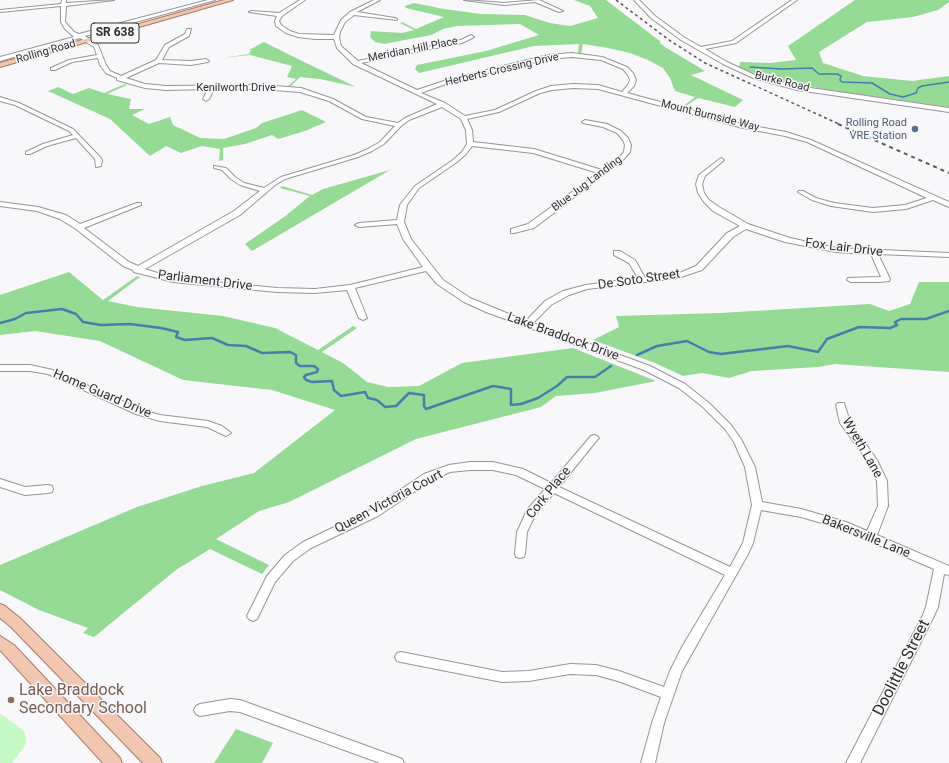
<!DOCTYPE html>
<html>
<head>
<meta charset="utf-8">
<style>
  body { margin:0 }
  canvas { display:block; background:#f8f7fa }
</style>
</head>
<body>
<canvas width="949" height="763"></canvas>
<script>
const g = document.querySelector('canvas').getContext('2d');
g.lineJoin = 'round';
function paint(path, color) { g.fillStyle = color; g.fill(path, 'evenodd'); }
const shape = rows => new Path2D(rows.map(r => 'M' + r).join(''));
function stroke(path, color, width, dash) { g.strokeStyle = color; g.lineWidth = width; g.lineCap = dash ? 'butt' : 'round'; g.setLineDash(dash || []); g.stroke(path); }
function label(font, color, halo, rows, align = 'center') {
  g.font = font + ' Roboto,sans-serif'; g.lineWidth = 3; g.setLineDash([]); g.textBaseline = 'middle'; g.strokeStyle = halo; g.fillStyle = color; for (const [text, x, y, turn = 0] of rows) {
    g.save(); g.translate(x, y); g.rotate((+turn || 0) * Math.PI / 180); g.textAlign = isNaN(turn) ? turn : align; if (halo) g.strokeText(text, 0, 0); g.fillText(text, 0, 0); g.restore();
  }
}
paint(shape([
  [0,713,24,731,26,738,26,744,12,763,0,763]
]), '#c6f9c5');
paint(shape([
  [574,0,606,0,661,42,659,42,665,47,705,71,691,75,743,100,735,107,698,98,684,107,682,107,695,97,675,91,670,78,663,68,648,60,630,53,608,48,583,44,581,54,578,54,579,44,534,46,419,73,415,69,417,65,486,51,539,35,520,24,457,26,443,29,431,35,384,44,375,42,370,37,371,31,402,33,414,30,400,23,402,22,416,29,444,17,406,8,405,6,414,3,444,9,481,14,525,15,550,23,570,26,598,18,590,6],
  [855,0,949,0,949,2,938,10,913,17,867,22,819,52,823,63,863,76,912,81,949,76,949,107,842,92,778,81,739,68,740,62,770,63,796,60,788,46],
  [264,42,300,60,356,87,320,79,300,77,291,86,288,86,296,79,287,77,292,66,250,55,222,58,249,54,251,50,249,50],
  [125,84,127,85,107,94,131,99,129,109,145,109,132,115,149,124,170,117,173,125,200,138,224,139,256,128,262,123,302,110,326,122,305,131,278,139,272,135,245,144,223,148,223,160,219,161,220,149,202,146,181,153,166,146,150,156,110,119,48,91,58,87,73,94,89,88,104,93],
  [390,170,252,251,245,244,284,217,310,196,280,188,282,186,312,195,323,189],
  [69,272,103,300,137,276,140,277,108,301,137,307,223,316,275,328,318,350,353,326,357,328,322,352,343,363,367,382,388,387,419,386,462,363,573,348,656,381,595,393,556,396,541,407,416,439,289,502,259,511,216,539,269,565,262,574,210,549,176,570,94,637,83,633,88,628,39,610,0,590,0,565,137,507,202,486,254,473,335,410,272,390,183,380,100,341,35,331,0,335,0,295],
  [919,282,949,282,949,372,835,364,818,367,752,371,729,378,702,373,683,376,655,363,593,340,619,327,616,316,720,313,870,304,889,311,910,304],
  [236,729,273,743,262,763,214,763]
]), '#96db95');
stroke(shape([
  [750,67,782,69,812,68,819,74,837,74,841,76,840,80,842,82,872,83,890,94,903,97,916,93,918,88,922,86,949,82]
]), '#4580a9', 1.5);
stroke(shape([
  [0,323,15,319,26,313,62,309,76,314,83,322,101,325,130,324,161,328,178,332,176,337,185,340,212,338,228,345,246,346,262,353,290,352,296,355,296,363,300,366,314,366,318,369,317,372,306,375,304,377,306,380,312,382,332,381,334,390,341,396,365,392,368,398,377,400,385,407,396,406,409,393,424,395,424,406,426,409,493,386,511,389,511,405,521,404,538,398,557,386,567,377,595,377,611,366],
  [637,355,657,346,687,341,709,352,721,354,788,346,818,352,827,339,859,327,890,328,897,325,895,322,901,319,926,319,949,311]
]), '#4580a9', 2.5);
const minor = shape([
  [62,0,66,0,66,3,114,0,66,6,65,22,74,32,79,34,208,0,215,0,85,36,98,45,106,65,110,71,121,76,156,60,165,45,185,34,187,29,191,29,189,36,169,47,162,60,191,61,206,59,209,61,208,62,191,65,159,63,126,78,145,84,166,86,261,85,301,88,333,99,366,117,398,123,405,118,437,104,353,64,337,48,334,39,315,39,298,37,286,33,276,26,275,21,277,16,249,12,251,11,279,13,300,0,305,0,282,16,279,21,281,25,290,31,299,34,334,35,341,20,350,12,374,0,380,0,357,12,395,18,397,19,397,20,354,15,345,22,340,32,339,37,341,46,358,61,461,40,471,35,474,37,462,43,361,63,417,90,450,79,548,55,572,53,602,57,627,67,633,73,636,80,634,86,627,93,742,124,786,132,811,140,949,202,949,207,933,200,906,209,873,212,831,206,812,200,798,192,799,191,803,191,816,198,834,203,873,208,905,205,927,198,807,142,785,136,739,127,598,89,573,88,552,90,540,93,499,112,467,119,472,130,473,142,534,149,602,170,619,158,624,152,625,145,623,140,617,133,603,127,583,123,582,122,585,120,607,124,621,131,628,138,631,145,630,152,623,160,534,228,514,233,511,233,511,229,528,224,598,173,533,153,472,146,466,154,457,162,419,188,407,205,404,222,411,239,443,280,470,298,526,321,545,301,563,291,586,285,638,278,629,263,614,255,614,251,620,251,635,260,645,278,677,274,696,266,727,233,740,226,713,211,704,202,698,193,696,184,699,175,721,158,724,160,723,161,705,176,702,184,704,193,709,200,719,207,748,224,790,238,836,248,949,253,949,257,878,254,890,279,889,281,880,282,851,282,847,280,848,278,881,277,871,254,836,252,785,242,746,229,733,237,702,270,678,278,587,289,569,295,551,305,533,323,650,366,685,384,709,403,731,425,741,439,755,467,762,502,801,509,846,522,867,531,878,506,877,481,869,463,840,423,836,405,838,403,844,403,850,422,877,460,887,481,888,506,877,535,949,566,949,575,944,574,938,607,934,616,860,763,846,763,923,615,926,607,934,569,839,528,801,517,761,510,753,543,748,554,682,671,664,723,655,763,641,763,652,723,661,697,618,681,596,675,570,674,529,681,502,682,401,662,397,661,395,657,397,653,401,652,502,672,529,671,570,664,596,665,619,671,664,687,670,671,682,647,725,575,554,493,535,515,527,532,525,554,524,557,520,558,516,557,515,554,517,532,527,510,545,489,516,475,493,470,470,470,450,472,432,480,378,516,311,548,293,561,275,582,257,619,253,621,249,619,247,616,267,576,285,555,303,542,370,510,424,474,449,465,470,462,493,462,523,469,551,483,591,436,594,435,597,436,599,438,597,440,559,487,730,567,743,543,752,505,745,467,734,442,725,429,703,407,679,388,644,370,486,312,464,302,437,284,426,271,355,288,367,318,363,320,359,318,347,290,315,293,277,292,173,282,134,272,133,270,123,266,76,229,60,219,37,211,0,206,0,202,38,207,66,215,80,224,137,203,141,203,141,205,84,228,129,262,138,266,234,211,260,191,240,185,231,179,222,170,214,168,214,166,226,168,235,177,244,183,264,188,281,177,354,155,368,149,380,142,395,126,362,119,329,101,300,92,261,89,214,89,209,99,206,101,203,99,208,89,166,90,145,88,117,80,117,78,106,73,100,65,98,58,72,62,55,70,51,70,51,68,69,60,97,55,94,47,80,38,0,61,0,57,74,37,65,29,61,22,61,6,0,12,0,10,61,4,62,0],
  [572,57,601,60,623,69,628,75,630,80,628,85,622,92,598,85,573,84,551,86,536,91,495,110,465,116,445,103,421,93,454,81,488,73,548,59,572,57],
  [442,107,461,119,466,130,467,144,462,152,453,160,415,186,400,205,397,220,359,223,355,225,359,227,397,224,403,239,423,267,350,285,315,289,277,288,173,278,145,269,240,215,275,185,285,179,358,157,372,151,384,144,401,126,409,120,442,107],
  [464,0,504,3,539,0,563,11,559,12,535,2,504,5,464,0],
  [634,0,639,0,655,16,685,38,701,47,732,41,792,0,797,0,736,43,705,49,727,62,757,76,797,86,949,108,949,112,797,90,753,78,723,64,681,40,651,18,634,0],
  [0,97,19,103,73,129,100,157,102,160,101,166,96,167,95,159,76,138,47,146,30,154,26,154,26,152,43,144,73,135,69,131,15,105,0,101,0,97],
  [0,365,30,365,53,370,142,410,160,415,208,421,222,426,231,433,226,436,207,427,160,421,136,414,48,374,30,371,0,371,0,365],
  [0,479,25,487,48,485,52,486,53,489,52,492,48,493,25,495,0,487,0,479],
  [230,699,240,700,397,757,402,759,404,763,380,763,240,712,230,711,200,716,196,714,194,710,196,706,200,704,230,699]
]);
const major = shape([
  [224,0,233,0,0,67,0,63,224,0],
  [0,604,5,606,21,619,160,758,162,763,143,763,11,627,0,618,0,604],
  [0,636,14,645,120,758,122,763,103,763,0,650,0,636]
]);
stroke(minor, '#969598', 2);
stroke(major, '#a97962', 2);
paint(minor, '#fff');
paint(major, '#f2c7b1');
stroke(shape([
  [616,0,669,40,705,63,841,125]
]), '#5b5a5b', 1.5, [3, 3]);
stroke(shape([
  [838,124,949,173]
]), '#5b5a5b', 2, [4, 4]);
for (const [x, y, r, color] of [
  [915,129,4,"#5c6f8a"],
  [11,700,4,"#8d6e63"]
]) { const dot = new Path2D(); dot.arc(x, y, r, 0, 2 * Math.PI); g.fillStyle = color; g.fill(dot); stroke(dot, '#f8f7fa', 1.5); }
label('11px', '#2f2e2f', '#f8f7fa', [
  ["Meridian Hill Place",413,50,-11],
  ["Rolling Road",46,52,-16],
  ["Herberts Crossing Drive",502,70,-13],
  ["Burke Road",782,82,14],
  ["Kenilworth Drive",236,88],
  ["Mount Burnside Way",710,116,14],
  ["Blue Jug Landing",587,184,-37]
]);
label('11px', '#4e5e75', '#f8f7fa', [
  ["Rolling Road",907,123],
  ["VRE Station",907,136]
], 'right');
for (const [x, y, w] of [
  [115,33,48]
]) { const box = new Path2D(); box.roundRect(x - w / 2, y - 10, w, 20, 3); g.fillStyle = '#f8f7fa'; g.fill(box); stroke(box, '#2f2e2f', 1); }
label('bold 12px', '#2f2e2f', null, [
  ["SR 638",115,33]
]);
label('13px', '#2f2e2f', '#f8f7fa', [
  ["Fox Lair Drive",844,248,7],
  ["De Soto Street",639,280,-8],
  ["Parliament Drive",205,281,7],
  ["Lake Braddock Drive",563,337,20],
  ["Home Guard Drive",102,394,23],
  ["Wyeth Lane",862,448,60],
  ["Cork Place",549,493,-51],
  ["Queen Victoria Court",389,502,-28],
  ["Bakersville Lane",866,537,22]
]);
label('16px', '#2f2e2f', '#f8f7fa', [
  ["Doolittle Street",902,668,-63]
]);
label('16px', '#785e54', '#f8f7fa', [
  ["Lake Braddock",19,691],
  ["Secondary School",19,709]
], 'left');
</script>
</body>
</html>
